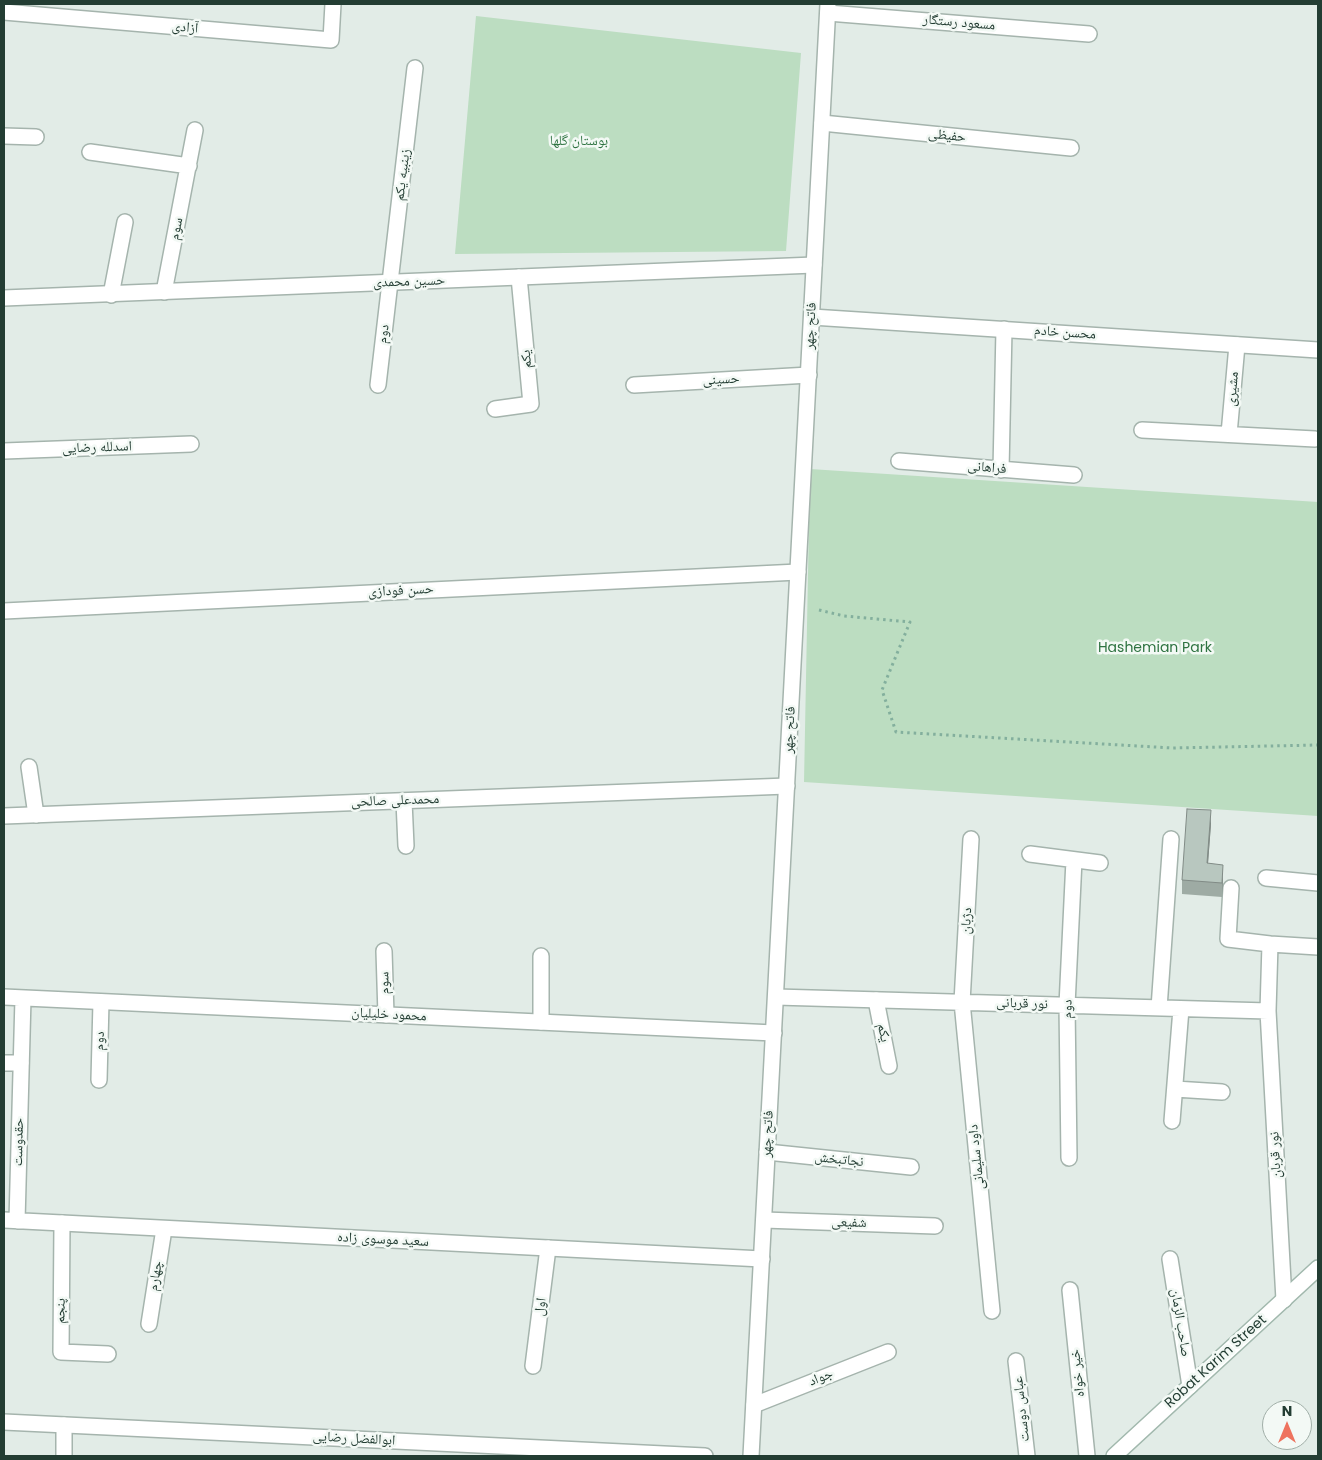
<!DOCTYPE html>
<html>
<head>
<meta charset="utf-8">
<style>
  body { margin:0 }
  #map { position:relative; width:1322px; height:1460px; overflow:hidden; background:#e2ece7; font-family:Poppins,sans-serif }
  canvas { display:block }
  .frame { position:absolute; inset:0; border:5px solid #233d33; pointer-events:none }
  .north { position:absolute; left:1262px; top:1400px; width:50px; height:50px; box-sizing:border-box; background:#f3f9f5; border:1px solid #a0aea7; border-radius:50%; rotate:0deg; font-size:14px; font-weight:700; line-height:20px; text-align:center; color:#233d33 }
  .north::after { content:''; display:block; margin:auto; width:18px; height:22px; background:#ee735e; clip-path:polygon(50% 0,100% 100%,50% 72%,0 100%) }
</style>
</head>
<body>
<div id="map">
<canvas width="1322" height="1460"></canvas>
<div class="frame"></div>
<div class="north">N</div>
</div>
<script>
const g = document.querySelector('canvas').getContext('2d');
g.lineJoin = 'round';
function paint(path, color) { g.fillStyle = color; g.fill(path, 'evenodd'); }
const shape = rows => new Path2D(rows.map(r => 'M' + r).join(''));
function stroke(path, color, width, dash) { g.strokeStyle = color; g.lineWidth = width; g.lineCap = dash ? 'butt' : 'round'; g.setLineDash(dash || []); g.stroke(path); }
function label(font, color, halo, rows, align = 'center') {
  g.font = font + ' Poppins,"Noto Naskh Arabic",sans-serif'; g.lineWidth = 5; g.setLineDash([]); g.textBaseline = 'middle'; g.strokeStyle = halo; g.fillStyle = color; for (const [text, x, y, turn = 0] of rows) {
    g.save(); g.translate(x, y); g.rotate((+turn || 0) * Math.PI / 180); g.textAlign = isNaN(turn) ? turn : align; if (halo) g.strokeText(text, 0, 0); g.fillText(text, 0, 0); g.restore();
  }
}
paint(shape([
  [476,16,801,53,786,251,455,254],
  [810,469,1318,502,1318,816,804,782]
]), '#bcddc1');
const service = shape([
  [828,13,1089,34],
  [822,123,1071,148],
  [4,136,36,137],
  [90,152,189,166],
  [164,292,195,130],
  [111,295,125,222],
  [378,385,415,68],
  [634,385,809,375],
  [495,409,531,404,519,277],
  [1142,430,1315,439],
  [1229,434,1237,345],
  [4,451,191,444],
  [899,461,1074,475],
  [1001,470,1004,329],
  [29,767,36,815],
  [384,951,386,1015],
  [541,956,541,1022],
  [876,1000,889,1066],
  [4,1063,21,1063],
  [99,1080,101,1002],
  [767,1152,911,1167],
  [764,1220,935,1226],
  [62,1223,61,1352,108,1354],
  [1170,1259,1190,1386],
  [1070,1290,1087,1456],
  [149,1324,164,1229],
  [1016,1361,1027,1456],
  [533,1366,548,1248],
  [754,1405,888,1352],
  [64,1425,64,1456]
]);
const minor = shape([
  [4,12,331,40,333,4],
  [4,298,814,265],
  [812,317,1318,350],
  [4,611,798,572],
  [404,801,406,846],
  [4,816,787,786],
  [971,839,962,1002,992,1311],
  [1030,854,1100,863],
  [1266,878,1318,883],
  [1231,888,1228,939,1270,944],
  [4,997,774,1033],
  [776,997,1268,1011],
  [1159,1008,1171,839],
  [1175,1089,1222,1092],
  [1172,1121,1181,1009],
  [1069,1158,1067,1005,1074,860],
  [4,1220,762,1259],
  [17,1221,23,998],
  [1284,1300,1268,1011,1270,944,1318,947],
  [4,1422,705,1456]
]);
const tertiary = shape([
  [751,1456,828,4]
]);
const secondary = shape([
  [1114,1456,1318,1268]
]);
stroke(service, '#a5b4ad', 18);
stroke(minor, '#a5b4ad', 18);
stroke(tertiary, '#a5b4ad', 18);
stroke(secondary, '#a1b8ad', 18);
stroke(shape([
  [819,610,844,616,910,622,882,690,896,732,1173,748,1318,745]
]), '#83af9d', 3, [2.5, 4]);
stroke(service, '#fff', 15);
stroke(minor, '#fff', 15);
stroke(tertiary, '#fff', 15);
stroke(secondary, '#fff', 15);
paint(shape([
  [1211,824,1208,863,1223,879,1222,897,1182,894,1182,880]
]), '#9eaba4');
paint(shape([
  [1211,810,1211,824,1207,877,1207,863],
  [1223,865,1223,879,1222,897,1222,883]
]), '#818b86');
const building = shape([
  [1187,809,1211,810,1207,863,1223,865,1222,883,1182,880,1187,809]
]);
paint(building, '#b8c7bf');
stroke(building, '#818b86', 1);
label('14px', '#233d33', '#f3f9f5', [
  ["مسعود رستگار",959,23,5],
  ["آزادی",185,28,5],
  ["حفیظی",947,136,6],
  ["زینبیه یکم",403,175,-83],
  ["سوم",177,229,-79],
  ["حسین محمدی",409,282,-2],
  ["فاتح چهر",811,326,-87],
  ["محسن خادم",1065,333,4],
  ["دوم",384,334,-83],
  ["یکم",527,359,-95],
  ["حسینی",721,380,-3],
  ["مشیری",1233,389,-85],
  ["اسدلله رضایی",97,448,-2],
  ["فراهانی",987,468,5],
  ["حسن فودازی",401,591,-3],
  ["فاتح چهر",790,730,-87],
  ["محمدعلی صالحی",395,801,-2],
  ["دژبان",967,921,-87],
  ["سوم",385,983,-91],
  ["نور قربانی",1022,1004,2],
  ["دوم",1068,1009,-89],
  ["محمود خلیلیان",389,1015,3],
  ["یکم",883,1033,79],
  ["دوم",100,1041,-88],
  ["فاتح چهر",768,1134,-87],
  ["حقدوست",19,1142,-89],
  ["نور قربان",1276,1155,-93],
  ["داود سلیمانی",977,1157,-96],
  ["نجاتبخش",839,1160,6],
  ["شفیعی",849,1223,2],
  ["سعید موسوی زاده",383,1240,3],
  ["چهارم",156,1276,-81],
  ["اول",541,1307,-83],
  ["پنجم",61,1311,-89],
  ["صاحب الزمان",1180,1323,81],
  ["Robat Karim Street",1216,1362,-42],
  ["خیر خواه",1078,1373,-96],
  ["جواد",821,1378,-22],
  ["عباس دوست",1022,1409,-96],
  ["ابوالفضل رضایی",354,1439,3]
]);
label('14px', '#2e7341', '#f3f9f5', [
  ["بوستان گلها",579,141],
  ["Hashemian Park",1155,648]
]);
</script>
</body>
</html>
